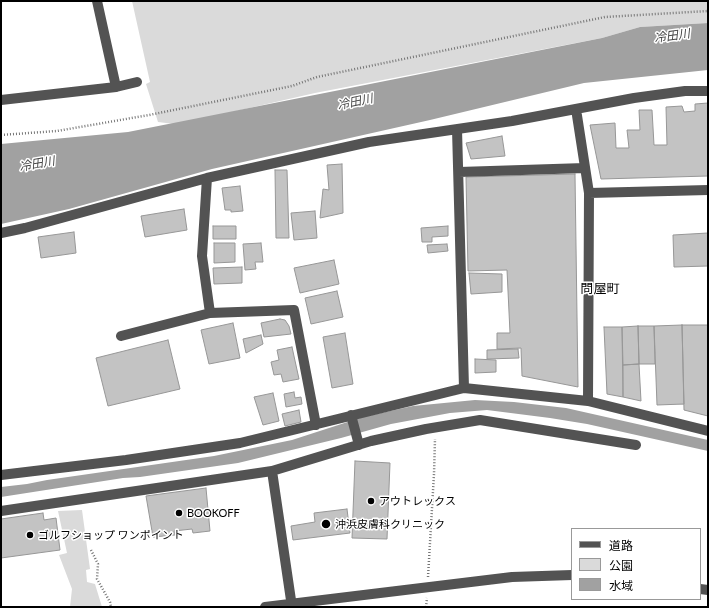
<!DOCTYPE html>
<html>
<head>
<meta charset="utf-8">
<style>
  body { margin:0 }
  #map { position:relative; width:709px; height:608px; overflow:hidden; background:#fff; font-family:Lato,"Noto Sans JP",sans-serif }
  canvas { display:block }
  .frame { position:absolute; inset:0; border:2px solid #000; pointer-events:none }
  .legend { position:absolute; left:571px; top:528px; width:130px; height:72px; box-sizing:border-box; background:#fff; border:1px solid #999; margin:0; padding:5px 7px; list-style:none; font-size:12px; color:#000 }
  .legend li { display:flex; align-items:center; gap:8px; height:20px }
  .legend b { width:20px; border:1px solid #999 }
</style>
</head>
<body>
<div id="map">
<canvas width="709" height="608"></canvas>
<div class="frame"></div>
<ul class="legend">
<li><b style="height:5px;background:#535353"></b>道路</li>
<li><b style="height:11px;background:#dadada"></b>公園</li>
<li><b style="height:11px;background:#a1a1a1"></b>水域</li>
</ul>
</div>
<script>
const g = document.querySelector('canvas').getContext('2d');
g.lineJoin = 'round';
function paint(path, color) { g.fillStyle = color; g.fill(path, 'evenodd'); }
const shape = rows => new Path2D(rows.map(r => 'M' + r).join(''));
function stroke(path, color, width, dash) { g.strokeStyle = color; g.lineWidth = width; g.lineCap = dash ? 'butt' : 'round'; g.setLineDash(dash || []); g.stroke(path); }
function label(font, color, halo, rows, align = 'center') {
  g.font = font + ' Lato,"Noto Sans JP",sans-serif'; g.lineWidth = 3; g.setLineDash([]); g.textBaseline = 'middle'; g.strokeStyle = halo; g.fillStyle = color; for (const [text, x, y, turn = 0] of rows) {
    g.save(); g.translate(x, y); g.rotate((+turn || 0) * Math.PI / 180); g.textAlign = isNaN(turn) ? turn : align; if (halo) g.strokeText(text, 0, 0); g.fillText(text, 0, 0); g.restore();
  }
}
paint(shape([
  [132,1,708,1,708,23,640,27,602,38,315,93,210,117,174,124,158,122,146,84,150,82],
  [82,510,90,569,86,570,87,582,95,584,102,607,70,607,72,589,59,555,67,553,58,511]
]), '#dadada');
paint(shape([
  [708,23,708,70,584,83,430,120,212,169,69,209,1,224,1,144,128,132,602,38,640,27],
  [475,400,514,402,566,408,708,440,708,451,587,424,550,418,487,410,450,413,391,424,341,438,238,463,140,477,123,478,1,497,1,487,27,484,47,480,214,456,292,440,363,417,413,406]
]), '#a1a1a1');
const building = shape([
  [708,103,708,176,601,179,590,125,615,123,616,148,629,148,627,130,640,130,639,110,652,110,654,145,667,145,666,107,682,106,684,112,695,111,695,104,708,103],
  [502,136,505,156,471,159,466,143,502,136],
  [342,164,343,213,320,218,323,189,329,190,327,165,342,164],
  [275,170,287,170,289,238,276,238,275,170],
  [575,174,578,387,522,376,521,348,497,349,497,333,510,333,507,270,468,271,466,177,575,174],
  [240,186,243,211,231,212,231,210,225,210,222,188,240,186],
  [184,209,187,230,145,237,141,216,184,209],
  [315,211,317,238,294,240,291,213,315,211],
  [213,226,236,226,236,239,213,239,213,226],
  [448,226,448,236,432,237,432,242,422,242,421,228,448,226],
  [74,232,76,253,41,258,38,237,74,232],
  [708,233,708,266,674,267,673,235,708,233],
  [214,243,235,243,235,262,214,263,214,243],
  [261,243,263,262,255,262,256,269,245,270,243,244,261,243],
  [447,244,448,251,428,253,427,245,447,244],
  [334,260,339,284,300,293,294,268,334,260],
  [242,267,242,283,214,284,213,268,242,267],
  [469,273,502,274,502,292,471,294,469,273],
  [337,291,343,317,311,324,305,298,337,291],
  [280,319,285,320,289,326,291,334,264,337,261,323,280,319],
  [233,323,240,358,209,364,201,330,233,323],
  [682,325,708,325,708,416,684,410,682,325],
  [682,325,684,404,657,405,654,326,682,325],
  [638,326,654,326,655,364,639,364,638,326],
  [638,326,639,364,623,365,622,327,638,326],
  [604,327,622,327,623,397,607,394,604,327],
  [345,333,353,384,332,388,323,337,345,333],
  [261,335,263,344,246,353,243,339,261,335],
  [168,340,180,389,108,406,96,358,168,340],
  [292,347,299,379,283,382,281,374,274,375,271,362,279,360,277,350,292,347],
  [518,349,519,358,487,359,487,350,518,349],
  [475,359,496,360,496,372,475,373,475,359],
  [639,364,641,401,623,397,623,365,639,364],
  [294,392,295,398,301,397,302,404,286,407,284,394,294,392],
  [273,393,279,421,263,425,254,397,273,393],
  [299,410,301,422,285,426,282,414,299,410],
  [355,461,390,463,387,539,352,538,355,461],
  [206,488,210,531,193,533,192,529,174,531,175,535,153,537,146,496,206,488],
  [347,509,350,533,293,540,291,526,315,522,314,513,347,509],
  [43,513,44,520,56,518,60,550,1,558,1,519,43,513]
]);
paint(building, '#c3c3c3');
stroke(building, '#979797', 1);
stroke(shape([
  [1,135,57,131,149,115,292,86,317,77,605,17,708,11],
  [91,550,98,564,97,579,110,602,111,607],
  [428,577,434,474,435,439],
  [426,607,427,598]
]), '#757575', 2.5, [1, 2]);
stroke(shape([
  [97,1,116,87],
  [1,100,116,87,137,82],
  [576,109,589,193,588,401],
  [457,129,464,388,588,401,708,431],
  [459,172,585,168],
  [207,178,202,256,210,313,294,310,316,425],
  [589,193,708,190],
  [1,233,25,228,207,178,369,142,512,121,634,98,685,91,708,91],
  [121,336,210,313],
  [351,415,359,445],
  [272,471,292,607],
  [1,475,126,460,240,443,464,388],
  [1,511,272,471,371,441,426,429,480,420,636,445],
  [700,589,708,590],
  [265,607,512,577,572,575]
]), '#535353', 10);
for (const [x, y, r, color] of [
  [371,501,4,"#000"],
  [179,513,4,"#000"],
  [326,524,5,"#000"],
  [30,535,4,"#000"]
]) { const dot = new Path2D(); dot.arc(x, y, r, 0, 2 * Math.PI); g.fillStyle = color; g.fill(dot); stroke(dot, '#fff', 1.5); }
label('11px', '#000', '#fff', [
  ["アウトレックス",379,501],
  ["BOOKOFF",187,513],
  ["沖浜皮膚科クリニック",335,524],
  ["ゴルフショップ ワンポイント",38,535]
], 'left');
label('italic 12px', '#424242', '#fff', [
  ["冷田川",672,36,-8],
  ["冷田川",355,102,-12],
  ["冷田川",37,164,-10]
]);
label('13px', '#000', '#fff', [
  ["問屋町",600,289]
]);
</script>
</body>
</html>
